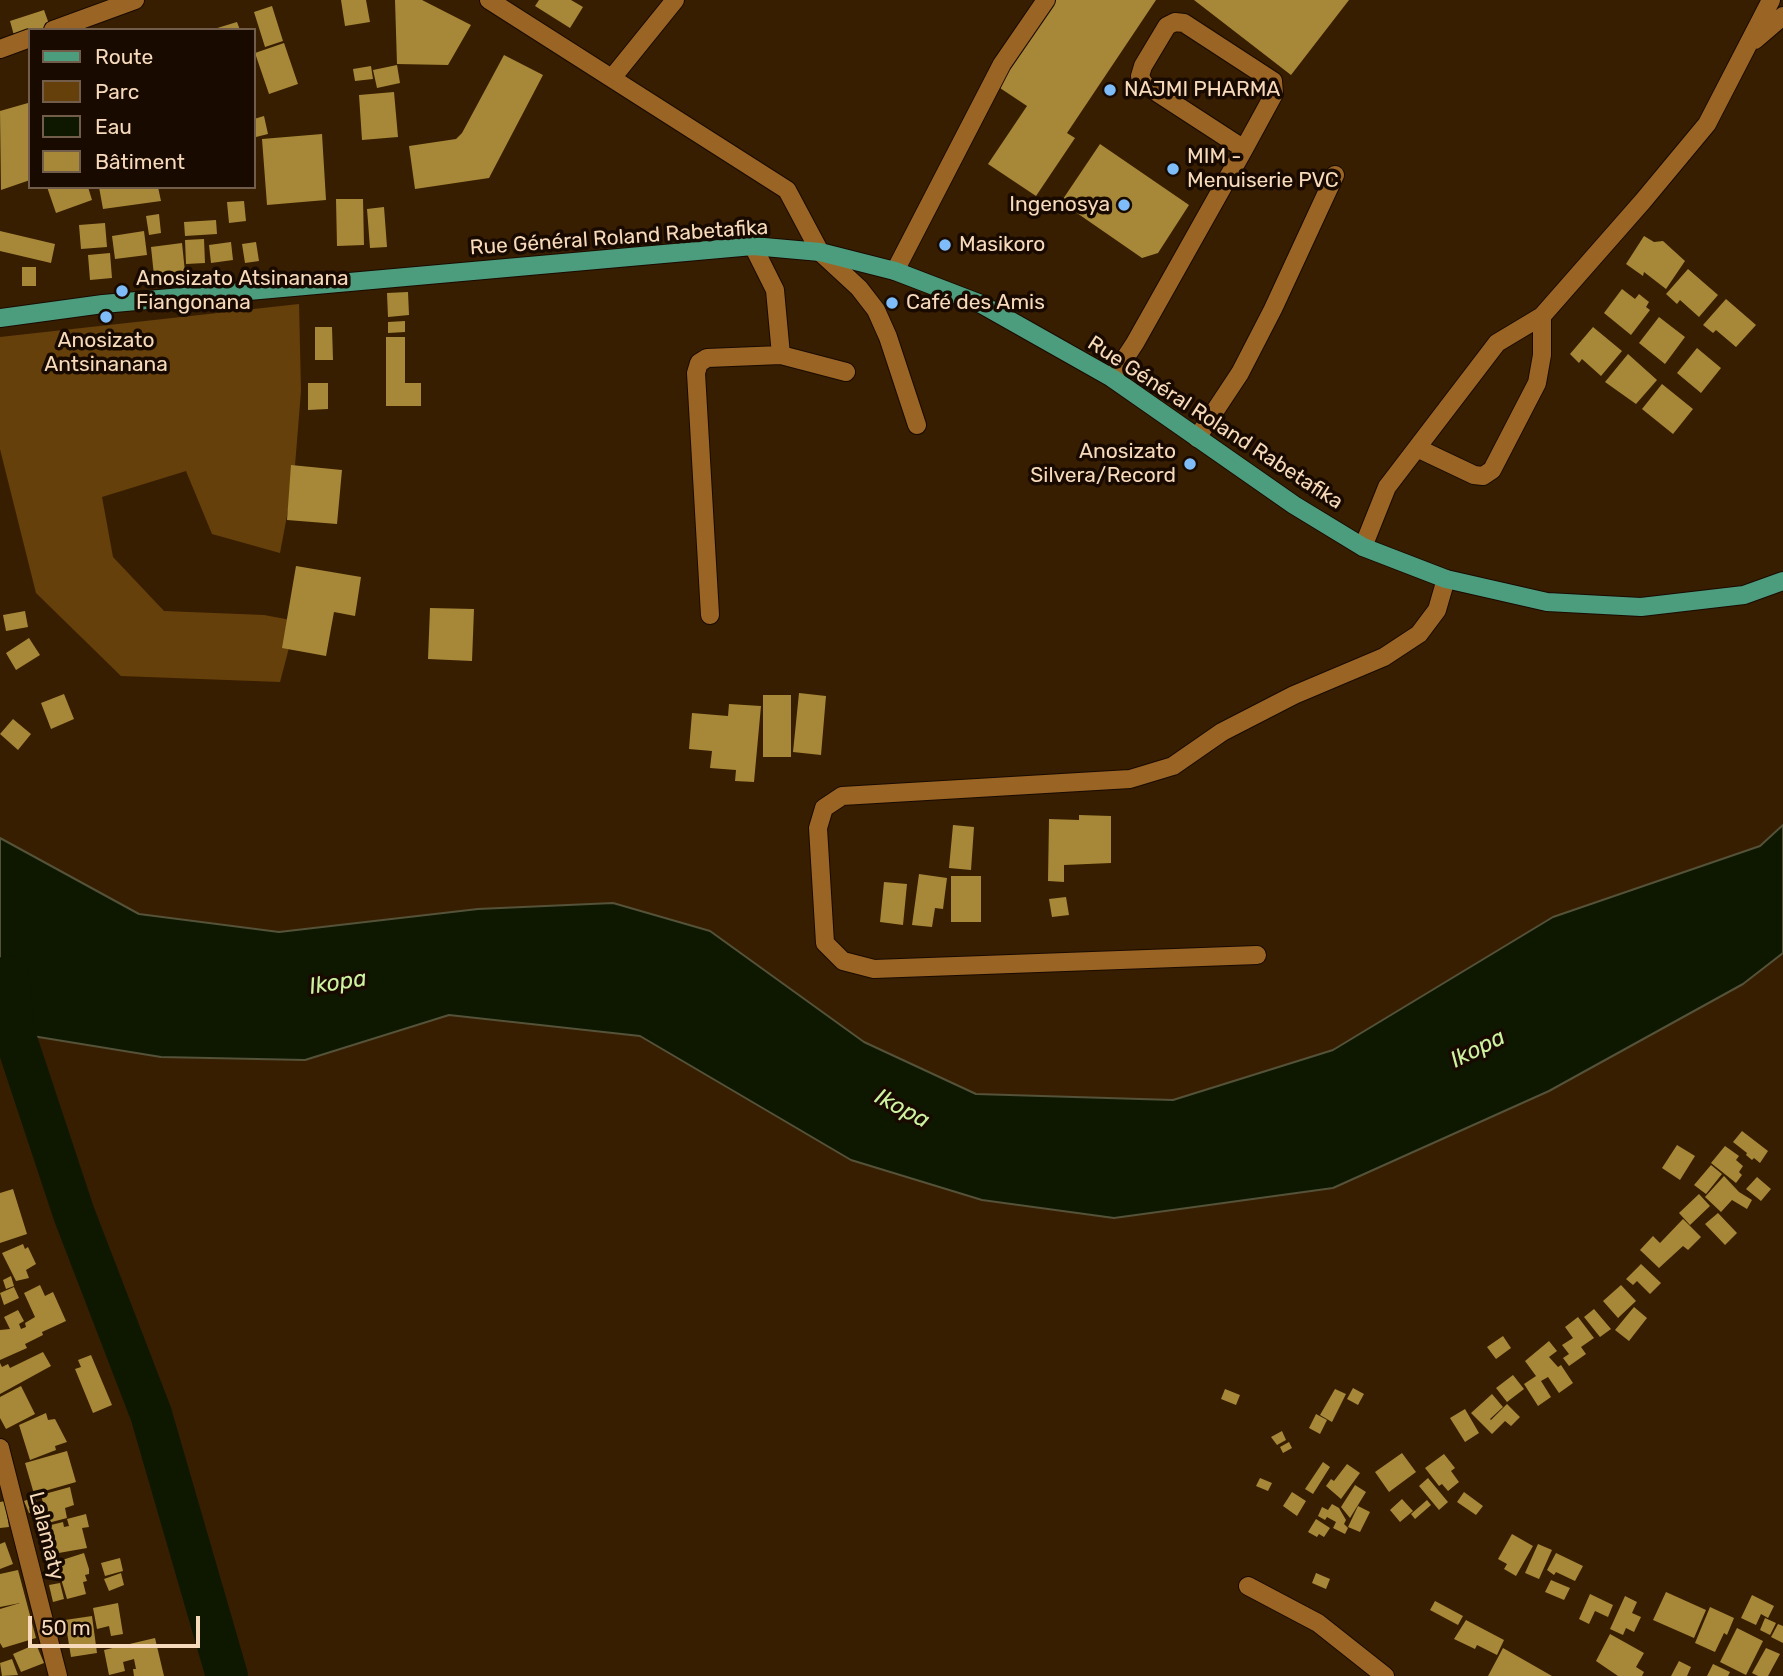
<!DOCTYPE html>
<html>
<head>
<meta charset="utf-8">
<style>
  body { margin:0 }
  #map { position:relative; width:1783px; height:1676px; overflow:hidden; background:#381e00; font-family:Rubik,sans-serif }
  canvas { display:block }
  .legend { position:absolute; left:28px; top:28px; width:228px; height:161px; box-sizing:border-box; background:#190a00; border:2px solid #725d4b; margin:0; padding:9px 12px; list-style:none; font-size:21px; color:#f7dabb }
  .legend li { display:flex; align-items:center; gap:14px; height:35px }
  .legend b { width:35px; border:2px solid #725d4b }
  .scale { position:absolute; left:28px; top:1616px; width:172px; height:32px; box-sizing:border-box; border:4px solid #f7dabb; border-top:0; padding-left:9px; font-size:21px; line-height:24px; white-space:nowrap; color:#f7dabb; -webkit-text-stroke:5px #190a00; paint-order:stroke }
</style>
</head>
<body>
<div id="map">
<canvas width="1783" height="1676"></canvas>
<ul class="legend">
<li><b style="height:9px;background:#4c9d7d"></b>Route</li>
<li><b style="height:19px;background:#66400b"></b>Parc</li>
<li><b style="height:19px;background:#0e1800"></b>Eau</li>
<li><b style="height:19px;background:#a68838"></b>Bâtiment</li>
</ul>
<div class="scale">50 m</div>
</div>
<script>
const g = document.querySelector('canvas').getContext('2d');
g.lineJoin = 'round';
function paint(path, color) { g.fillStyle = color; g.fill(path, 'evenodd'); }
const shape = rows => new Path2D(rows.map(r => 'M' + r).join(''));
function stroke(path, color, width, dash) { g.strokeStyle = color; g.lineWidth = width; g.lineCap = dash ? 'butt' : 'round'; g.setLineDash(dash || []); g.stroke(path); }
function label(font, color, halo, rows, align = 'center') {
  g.font = font + ' Rubik,sans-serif'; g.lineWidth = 7; g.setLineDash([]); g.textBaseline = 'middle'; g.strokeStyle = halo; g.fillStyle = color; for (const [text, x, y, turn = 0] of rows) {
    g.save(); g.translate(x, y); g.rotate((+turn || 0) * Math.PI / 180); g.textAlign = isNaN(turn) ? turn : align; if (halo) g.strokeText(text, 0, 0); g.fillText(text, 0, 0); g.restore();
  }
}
paint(shape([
  [299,304,301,391,294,478,280,553,212,534,186,471,102,497,113,557,164,611,264,615,296,621,280,682,121,676,36,593,0,449,0,337]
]), '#66400b');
const water = shape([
  [1783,825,1783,953,1743,984,1549,1091,1333,1188,1114,1218,982,1200,851,1160,640,1036,449,1015,305,1060,161,1057,14,1033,0,1020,0,838,139,914,279,932,478,909,613,903,710,931,864,1042,976,1094,1173,1100,1333,1050,1553,917,1760,846,1783,825]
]);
paint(water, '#0e1800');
stroke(water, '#545238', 2);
stroke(shape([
  [8,977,14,1033,74,1214,151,1414,227,1676]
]), '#0e1800', 42);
paint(shape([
  [341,0,366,0,370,22,345,26],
  [395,0,422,0,471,25,448,65,397,64],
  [539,0,571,0,583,7,570,28,535,6],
  [1054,0,1156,0,1067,133,1075,138,1036,196,988,164,1027,106,997,86],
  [1194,0,1349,0,1291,75],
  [272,6,283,41,265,47,254,12],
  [44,10,50,27,30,30,15,39,10,21],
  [237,22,240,30,214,30,214,29],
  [284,43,298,84,269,94,255,53],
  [504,55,543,75,489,178,415,189,409,146,456,139,462,133],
  [397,65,400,83,377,88,373,70],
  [371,66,373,79,355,81,353,69],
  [394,92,398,137,362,140,359,95],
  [28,103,30,111,30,180,1,190,0,111],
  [264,116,268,134,256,137,254,119],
  [322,134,326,200,267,205,262,139],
  [1100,144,1189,205,1158,253,1142,258,1061,202],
  [47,187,88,187,92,200,56,213],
  [99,187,158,187,161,201,103,209],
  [336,199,363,199,364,245,337,246],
  [244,201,246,221,229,223,227,202],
  [384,207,387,247,370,248,367,209],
  [159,214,161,233,149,235,146,216],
  [216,220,217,234,185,236,184,222],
  [105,223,107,247,81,249,79,225],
  [0,231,55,244,51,263,0,251],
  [144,231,147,255,115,259,112,236],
  [1644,236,1654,242,1663,241,1685,261,1666,289,1644,272,1643,276,1626,264],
  [204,239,205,263,186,264,185,240],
  [231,242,233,260,211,263,209,245],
  [256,242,259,261,245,263,242,244],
  [182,243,185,272,154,276,151,247],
  [110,253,112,278,90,280,88,255],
  [22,267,36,267,36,286,22,286],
  [1688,269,1718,295,1699,317,1680,300,1677,304,1666,294],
  [1622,289,1635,299,1639,294,1649,302,1646,307,1650,310,1631,335,1604,313],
  [408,292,409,315,388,317,387,293],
  [1726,299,1756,325,1736,347,1716,330,1713,333,1703,325],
  [1659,317,1685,337,1665,364,1639,343],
  [405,321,405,332,388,333,388,322],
  [315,327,332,327,333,360,315,360],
  [1593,327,1622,351,1601,376,1582,359,1579,363,1570,354],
  [386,337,405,337,405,383,421,383,421,406,386,406],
  [1697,348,1721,368,1701,393,1677,373],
  [1628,354,1657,380,1636,404,1605,382],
  [308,383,328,383,328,409,308,410],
  [1662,384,1693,409,1673,434,1642,409],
  [291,465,342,470,337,524,287,520],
  [296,566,361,577,355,616,334,612,326,656,282,648],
  [430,608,474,609,472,661,428,659],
  [25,611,28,627,6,631,3,615],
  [29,638,40,655,16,670,6,653],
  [799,693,826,696,821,755,793,752],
  [64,694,74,719,51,729,41,703],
  [763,695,791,695,791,757,763,757],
  [729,704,761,706,754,782,735,781,736,770,710,768,712,751,689,749,692,713,728,716],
  [13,719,31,734,18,750,0,734],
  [1079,815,1111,816,1111,863,1064,865,1064,882,1048,881,1049,819,1079,820],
  [953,825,974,827,971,870,949,868],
  [919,874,947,878,943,909,935,908,932,927,912,925],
  [951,876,981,876,981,922,951,922],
  [884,882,907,884,903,925,880,922],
  [1066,897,1069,915,1052,917,1049,899],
  [1742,1131,1768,1151,1760,1163,1754,1158,1752,1160,1746,1155,1747,1153,1733,1142],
  [1677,1145,1695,1156,1680,1180,1662,1168],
  [1725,1146,1739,1156,1736,1160,1743,1166,1739,1172,1742,1175,1736,1183,1711,1163],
  [1711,1165,1722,1174,1706,1194,1694,1185],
  [1724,1176,1739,1192,1752,1200,1747,1209,1732,1200,1721,1212,1705,1197],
  [1757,1177,1771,1189,1761,1201,1746,1189],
  [13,1189,27,1234,0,1243,0,1193],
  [1699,1194,1710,1206,1690,1225,1679,1213],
  [1718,1213,1737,1233,1725,1245,1705,1224],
  [1683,1219,1701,1237,1688,1250,1683,1246,1659,1268,1640,1250,1653,1236,1660,1243],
  [23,1244,25,1249,28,1247,36,1264,26,1270,29,1278,16,1281,2,1253],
  [1641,1264,1661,1283,1650,1294,1637,1281,1633,1285,1626,1279],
  [11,1276,14,1286,6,1289,3,1280],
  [40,1285,45,1296,53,1292,66,1321,42,1332,43,1335,25,1344,27,1348,0,1360,0,1330,10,1329,4,1317,18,1310,24,1321,19,1324,21,1329,26,1327,25,1323,35,1317,24,1293],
  [1621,1285,1636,1301,1618,1318,1603,1301],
  [14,1287,19,1298,4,1305,0,1293],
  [1634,1307,1647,1318,1629,1341,1615,1330],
  [1594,1309,1611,1329,1600,1337,1584,1317],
  [1578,1317,1594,1338,1581,1347,1586,1354,1569,1366,1563,1358,1569,1354,1562,1345,1573,1338,1565,1327],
  [1503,1336,1511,1348,1496,1359,1487,1347],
  [1549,1341,1557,1351,1549,1357,1558,1367,1561,1365,1573,1383,1559,1393,1548,1377,1541,1381,1551,1397,1538,1406,1524,1384,1536,1376,1525,1361],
  [43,1352,51,1366,0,1394,0,1363,2,1367,8,1364,10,1368],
  [91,1355,112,1405,93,1413,75,1369,81,1367,78,1360],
  [1513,1375,1524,1389,1507,1402,1496,1388],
  [21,1386,35,1414,6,1429,0,1418,0,1397],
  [1353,1388,1364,1394,1358,1405,1347,1399],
  [1225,1389,1240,1395,1236,1405,1221,1399],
  [1335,1389,1346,1394,1332,1422,1320,1415],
  [1492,1394,1503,1407,1490,1419,1491,1420,1507,1404,1520,1417,1511,1426,1505,1421,1492,1434,1471,1413],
  [1465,1409,1479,1433,1465,1442,1450,1418],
  [46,1413,48,1420,55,1419,67,1442,55,1446,56,1450,30,1460,19,1425],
  [1316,1414,1327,1420,1320,1434,1309,1428],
  [1282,1431,1286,1440,1277,1445,1271,1437],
  [1289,1442,1292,1448,1283,1453,1280,1447],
  [67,1451,76,1482,34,1494,25,1463],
  [1402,1453,1416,1472,1389,1492,1375,1472],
  [1444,1454,1455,1468,1451,1471,1459,1482,1448,1491,1442,1484,1439,1486,1425,1468],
  [1323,1462,1330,1467,1313,1494,1305,1489],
  [1347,1464,1360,1473,1341,1499,1326,1486,1331,1479,1334,1481],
  [1260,1478,1272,1483,1268,1491,1256,1486],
  [1428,1478,1448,1502,1439,1510,1419,1486],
  [1355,1485,1366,1492,1350,1518,1341,1507],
  [70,1487,74,1505,65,1508,67,1518,48,1523,41,1495],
  [1292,1492,1306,1501,1297,1516,1283,1506],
  [1464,1492,1483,1506,1476,1515,1457,1502],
  [35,1497,40,1509,29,1513,24,1501],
  [1402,1499,1413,1511,1400,1522,1390,1510],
  [1427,1500,1431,1505,1415,1519,1411,1514],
  [5,1501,9,1527,0,1528,0,1502],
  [1332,1504,1339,1508,1346,1520,1344,1524,1348,1528,1345,1534,1333,1528,1336,1522,1327,1517,1325,1520,1318,1516,1322,1507,1328,1510],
  [1358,1506,1370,1512,1360,1532,1348,1527],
  [86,1514,89,1527,82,1528,87,1548,53,1554,47,1526,63,1522,64,1527,69,1526,67,1519],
  [1316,1519,1330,1528,1324,1537,1319,1534,1317,1537,1308,1532],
  [1512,1534,1533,1546,1516,1576,1504,1569,1507,1564,1498,1559],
  [5,1542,13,1564,0,1569,0,1544],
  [1538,1544,1552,1550,1539,1579,1525,1573],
  [84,1553,89,1569,89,1574,85,1575,87,1581,83,1582,86,1594,67,1599,56,1562],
  [1556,1553,1583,1566,1575,1581,1556,1572,1554,1575,1547,1570],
  [120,1558,123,1571,105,1576,101,1563],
  [18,1570,36,1638,3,1648,0,1643,0,1609,20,1603,0,1607,0,1574],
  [121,1573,124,1585,109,1591,104,1579],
  [1316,1573,1330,1579,1326,1589,1312,1583],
  [1551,1580,1570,1588,1564,1600,1545,1592],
  [60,1583,64,1599,53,1602,49,1585],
  [1666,1592,1706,1610,1694,1638,1653,1620],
  [1590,1594,1613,1605,1608,1617,1595,1611,1589,1624,1579,1619],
  [1752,1595,1774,1606,1768,1618,1761,1614,1756,1625,1741,1618],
  [1625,1596,1637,1602,1632,1613,1641,1617,1634,1632,1626,1628,1623,1635,1610,1629],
  [1435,1601,1463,1616,1458,1625,1430,1610],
  [118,1603,123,1634,111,1636,109,1626,97,1629,93,1608],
  [1710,1607,1734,1618,1727,1635,1724,1633,1715,1652,1695,1643],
  [92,1616,97,1653,71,1657,65,1620],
  [1765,1618,1776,1623,1770,1635,1760,1630],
  [1466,1620,1504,1640,1497,1655,1477,1645,1475,1649,1454,1639],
  [1778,1624,1783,1626,1783,1643,1771,1637],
  [1737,1628,1763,1641,1746,1675,1720,1662],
  [1610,1634,1644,1653,1636,1667,1644,1672,1642,1676,1618,1676,1596,1661],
  [155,1638,164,1676,134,1676,133,1669,136,1669,134,1659,123,1662,125,1671,109,1675,104,1650],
  [36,1644,44,1663,21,1672,13,1654],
  [1503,1648,1552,1676,1488,1676],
  [1766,1648,1780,1654,1768,1676,1758,1676,1752,1673],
  [12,1659,18,1675,2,1676,0,1663],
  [1679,1661,1691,1667,1687,1676,1671,1676],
  [1713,1664,1730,1672,1728,1676,1707,1676]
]), '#a68838');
const minor = shape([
  [489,0,787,190,820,252,859,288,876,310,888,337,917,425],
  [53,30,135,0],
  [1755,40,1783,16],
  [0,49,30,38],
  [612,78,675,0],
  [753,246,775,290,781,355],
  [895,271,1002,64,1046,0],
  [1112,378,1135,343,1244,149,1274,94,1273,81,1184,23,1175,22,1167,26,1143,66,1140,76,1144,84,1244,149],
  [1197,438,1240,373,1273,309,1335,175],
  [1417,448,1474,475,1483,476,1492,470,1537,383,1542,355,1542,316],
  [1363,547,1387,487,1497,343,1542,316,1643,201,1707,124,1771,0],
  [710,615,696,373,699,363,707,358,781,355,846,372],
  [1257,955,874,969,843,961,825,943,818,828,824,808,842,796,1130,779,1173,766,1222,732,1294,695,1384,657,1419,634,1437,610,1446,579],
  [0,1448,58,1676],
  [1248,1586,1318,1623,1385,1676]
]);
const major = shape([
  [0,318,103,304,753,246,820,252,895,271,981,304,1112,378,1294,505,1363,547,1446,579,1547,602,1641,607,1744,595,1783,581]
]);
stroke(minor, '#190a00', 20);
stroke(major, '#190a00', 20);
stroke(minor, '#9a6524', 18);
stroke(major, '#4c9d7d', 18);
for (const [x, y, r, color] of [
  [1110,90,7,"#7ebdf9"],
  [1173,169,7,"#7ebdf9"],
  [1124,205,7,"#7ebdf9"],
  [945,245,7,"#7ebdf9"],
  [122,291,7,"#7ebdf9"],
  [892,303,7,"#7ebdf9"],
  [106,317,7,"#7ebdf9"],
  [1190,464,7,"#7ebdf9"]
]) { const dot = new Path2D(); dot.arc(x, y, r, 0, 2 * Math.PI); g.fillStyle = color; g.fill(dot); stroke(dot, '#190a00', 2.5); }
label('21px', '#f7dabb', '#190a00', [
  ["NAJMI PHARMA",1124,90],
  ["MIM -",1187,157],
  ["Menuiserie PVC",1187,181],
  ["Ingenosya",1110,205,"right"],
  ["Masikoro",959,245],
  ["Anosizato Atsinanana",136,279],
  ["Fiangonana",136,303],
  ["Café des Amis",906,303],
  ["Anosizato",106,341,"center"],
  ["Antsinanana",106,365,"center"],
  ["Anosizato",1176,452,"right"],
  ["Silvera/Record",1176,476,"right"]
], 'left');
label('21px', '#f7dabb', '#190a00', [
  ["Rue Général Roland Rabetafika",619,238,-4],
  ["Rue Général Roland Rabetafika",1215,423,33],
  ["Lalamaty",46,1536,76]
]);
label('italic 23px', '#cdf2a0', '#190a00', [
  ["Ikopa",338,983,-9],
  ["Ikopa",1478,1049,-27],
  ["Ikopa",902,1109,28]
]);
</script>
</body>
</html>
